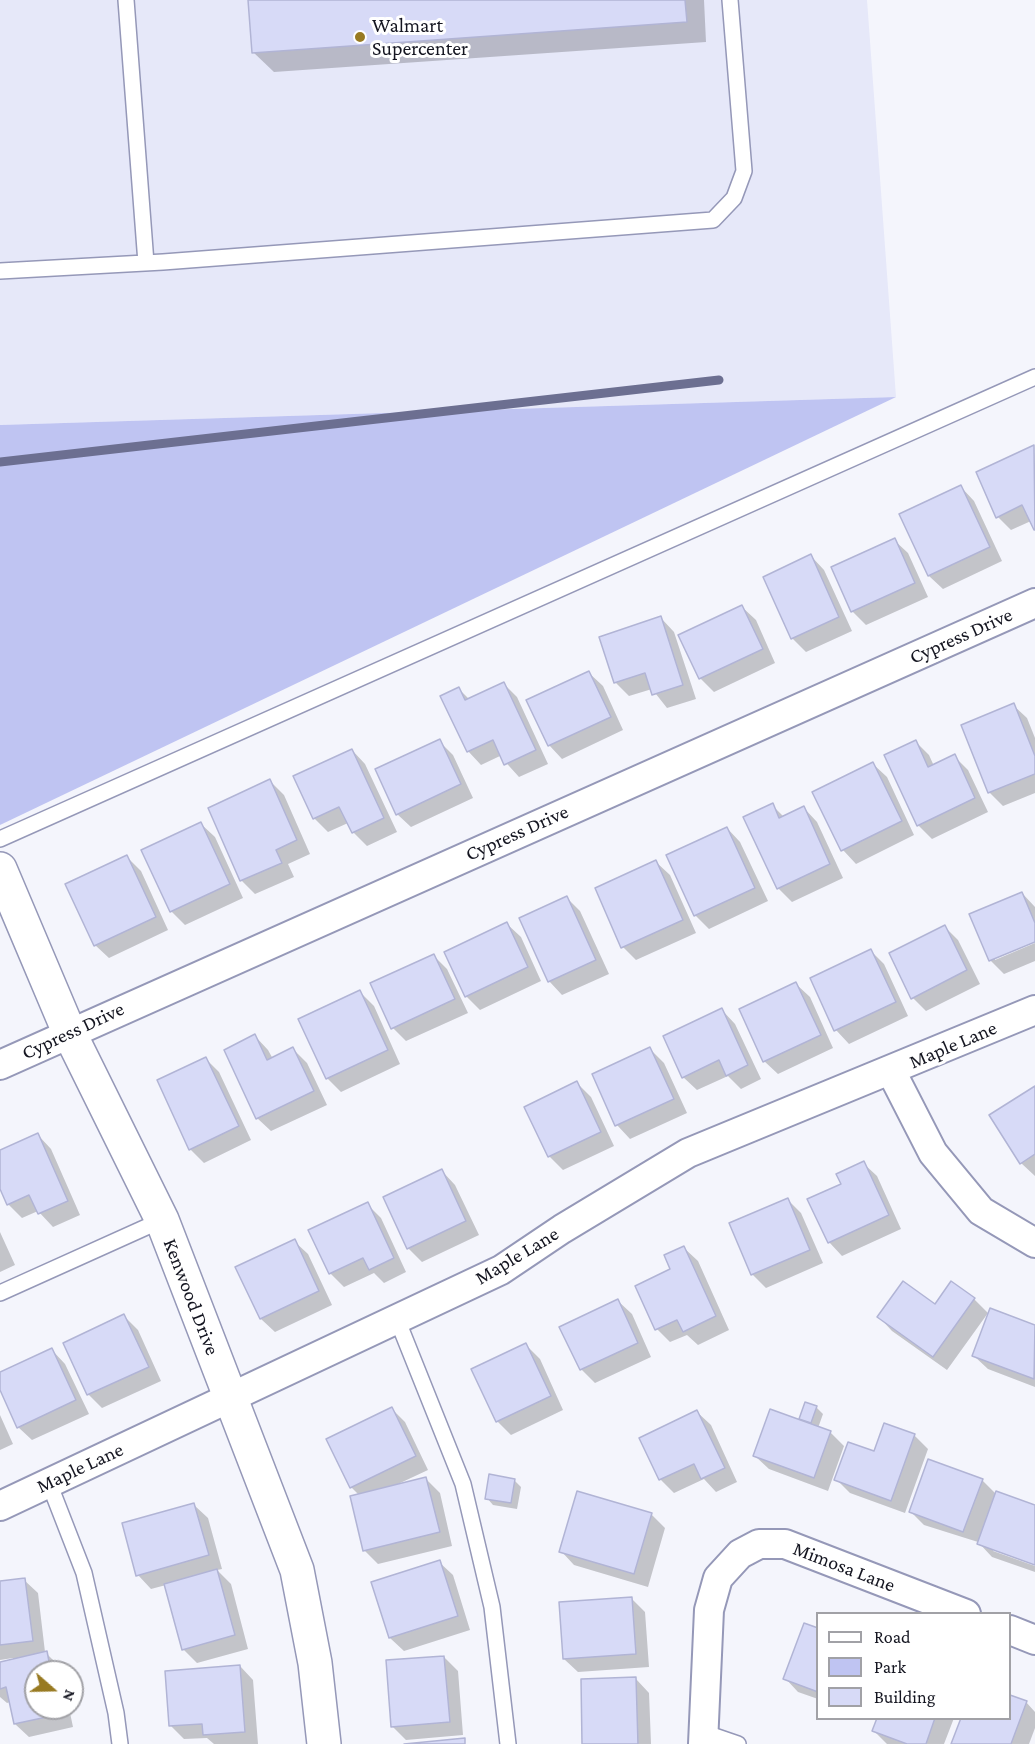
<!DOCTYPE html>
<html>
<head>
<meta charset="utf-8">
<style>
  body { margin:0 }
  #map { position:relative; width:1035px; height:1744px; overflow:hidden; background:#f4f5fc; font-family:"Crimson Pro",serif }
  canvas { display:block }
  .legend { position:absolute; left:816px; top:1612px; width:195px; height:108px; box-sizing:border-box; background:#fff; border:2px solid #a1a1a6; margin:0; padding:8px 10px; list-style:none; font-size:18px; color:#141520 }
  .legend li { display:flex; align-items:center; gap:12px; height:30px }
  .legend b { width:30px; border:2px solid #a1a1a6 }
  .north { position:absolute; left:24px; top:1660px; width:60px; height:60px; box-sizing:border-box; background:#fff; border:2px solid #a1a1a6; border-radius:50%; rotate:110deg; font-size:16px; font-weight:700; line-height:24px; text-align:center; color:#141520 }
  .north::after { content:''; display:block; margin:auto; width:21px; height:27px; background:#987a22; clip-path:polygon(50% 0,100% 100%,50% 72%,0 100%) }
</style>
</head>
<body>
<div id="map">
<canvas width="1035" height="1744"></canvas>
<ul class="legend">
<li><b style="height:8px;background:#fff"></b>Road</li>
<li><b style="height:16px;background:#bfc4f2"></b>Park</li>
<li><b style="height:16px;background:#d7daf7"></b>Building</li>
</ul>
<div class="north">N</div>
</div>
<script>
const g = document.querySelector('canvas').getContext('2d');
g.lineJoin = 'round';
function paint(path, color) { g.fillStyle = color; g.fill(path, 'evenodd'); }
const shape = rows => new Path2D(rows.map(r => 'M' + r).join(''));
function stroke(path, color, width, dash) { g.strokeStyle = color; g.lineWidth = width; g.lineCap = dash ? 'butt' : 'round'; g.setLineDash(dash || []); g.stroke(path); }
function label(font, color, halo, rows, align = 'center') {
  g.font = font + ' "Crimson Pro",serif'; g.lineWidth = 6; g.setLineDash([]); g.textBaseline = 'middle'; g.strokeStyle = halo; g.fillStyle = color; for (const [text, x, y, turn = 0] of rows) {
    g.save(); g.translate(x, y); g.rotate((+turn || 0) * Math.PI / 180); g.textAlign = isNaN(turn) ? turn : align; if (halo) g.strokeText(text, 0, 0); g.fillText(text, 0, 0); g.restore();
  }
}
paint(shape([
  [0,0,867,0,896,397,0,425]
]), '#e6e8f9');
paint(shape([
  [896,397,0,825,0,425]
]), '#bfc4f2');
paint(shape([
  [250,0,704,0,706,42,274,72,253,52],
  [1034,447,1035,529,1031,521,1011,530,998,517],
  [961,487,974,501,1002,561,943,589,929,576,901,515],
  [894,540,908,553,928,597,866,625,852,611],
  [811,556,824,570,852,631,806,652,792,638],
  [742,607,756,620,775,663,714,692,700,678],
  [661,618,674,632,696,699,667,708,652,689,629,696,615,682],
  [589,673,603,686,623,730,562,759,549,745],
  [503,683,517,697,548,764,519,777,500,756,481,765,468,751,459,689,469,699],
  [1013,705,1027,718,1035,738,1035,793,1003,806,989,792,963,726],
  [439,741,453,755,473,798,411,827,397,814],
  [916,742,929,755,934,766,954,756,968,770,988,812,932,839,918,825],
  [352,750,365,764,397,832,367,846,353,832,348,823,328,832,314,818,295,777],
  [873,764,887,777,914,835,856,864,843,850,814,792],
  [270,781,284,795,310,854,288,864,294,877,255,894,242,881,210,808],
  [772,805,784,817,804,808,817,822,843,878,792,902,778,888],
  [201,824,215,837,243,898,185,925,171,911],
  [727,828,740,842,768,901,709,929,695,915],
  [127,857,141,871,168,930,109,958,95,945],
  [656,862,670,875,696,933,636,960,623,947],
  [1022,893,1035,907,1035,940,995,957,995,960,1035,943,1035,961,1004,974,990,960],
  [567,898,580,911,609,974,562,995,549,981],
  [507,924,521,937,541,981,480,1010,466,996],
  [944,926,958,940,980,984,926,1011,913,998],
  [871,951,884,964,908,1016,849,1044,836,1030],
  [434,956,447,969,468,1013,406,1041,393,1028],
  [796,984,810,997,833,1048,778,1074,764,1061],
  [360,992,374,1006,400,1064,341,1092,327,1078],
  [722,1010,735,1024,761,1079,741,1089,728,1076,697,1090,683,1077],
  [255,1036,268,1050,273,1059,293,1049,307,1063,327,1105,271,1131,257,1118],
  [650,1049,664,1063,687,1113,630,1139,617,1125],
  [206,1059,219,1072,251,1140,204,1163,190,1149],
  [577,1083,591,1097,614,1146,563,1170,549,1156,526,1108],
  [1035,1087,1035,1176,1021,1163],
  [38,1135,51,1149,80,1215,53,1227,38,1211,22,1218,8,1204,0,1186,0,1152],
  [863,1163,877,1176,901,1229,842,1256,829,1242],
  [442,1171,455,1185,479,1235,422,1262,408,1248],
  [788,1200,801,1213,823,1263,766,1288,752,1274],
  [367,1204,381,1218,406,1272,384,1283,374,1273,344,1287,330,1273],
  [0,1232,15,1265,0,1272],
  [294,1241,308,1254,332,1305,275,1332,261,1319,237,1267],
  [684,1248,698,1261,729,1330,698,1345,687,1335,670,1342,657,1329,672,1270],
  [974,1299,988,1313,947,1370,892,1331,879,1317],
  [618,1301,632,1314,651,1357,595,1383,581,1369],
  [991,1310,1035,1327,1035,1387,988,1369,974,1356],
  [124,1316,138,1330,161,1381,102,1408,88,1394,65,1344],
  [526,1345,540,1359,563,1410,511,1435,497,1421],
  [52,1350,65,1364,89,1414,32,1440,18,1427,0,1387,0,1374],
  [806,1404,817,1408,823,1414,818,1428,830,1432,844,1446,828,1491,769,1469,755,1456,805,1423,801,1418],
  [392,1409,405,1422,428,1470,398,1484,426,1479,440,1493,452,1546,378,1564,364,1550,359,1495,351,1487],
  [697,1412,711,1425,737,1482,716,1492,704,1479,674,1493,661,1480,641,1438],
  [0,1415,13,1444,0,1450],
  [914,1435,928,1449,905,1513,850,1493,836,1479,875,1453],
  [982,1480,996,1494,1035,1507,1035,1563,993,1548,993,1551,1035,1566,1035,1572,992,1557,978,1542,924,1525,911,1512],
  [515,1481,521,1487,517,1509,493,1505,487,1498],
  [194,1505,208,1518,222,1569,217,1570,231,1584,248,1649,197,1663,183,1649,166,1585,151,1589,138,1575],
  [651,1514,665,1528,648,1587,574,1565,561,1551],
  [439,1562,453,1575,470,1630,404,1651,390,1638],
  [24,1580,38,1593,45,1652,60,1667,61,1672,36,1672,36,1708,69,1708,73,1727,29,1737,15,1724,10,1702,7,1703,0,1697,0,1664,13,1661,13,1658,0,1660,0,1583],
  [631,1598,645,1612,649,1667,578,1672,564,1659],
  [818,1630,818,1699,798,1692,785,1678],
  [444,1657,458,1671,463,1735,406,1740,392,1726],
  [240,1666,253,1680,258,1744,214,1744,207,1738,184,1739,171,1726],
  [636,1679,649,1693,651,1744,583,1744],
  [1010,1696,1026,1702,1035,1712,1035,1728,1029,1744,953,1744,1010,1718],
  [878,1718,954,1718,944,1744,887,1744,874,1731]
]), '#0003');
stroke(shape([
  [0,462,719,380]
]), '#6c6f91', 9);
const building = shape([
  [248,0,685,0,687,22,252,53,248,0],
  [1034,445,1035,530,1034,530,1022,505,996,518,976,472,1034,445],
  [961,485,990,547,928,576,899,514,961,485],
  [895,538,915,583,851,612,831,567,895,538],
  [811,554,839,617,791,639,763,577,811,554],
  [742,605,763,649,699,679,678,635,742,605],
  [661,616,683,685,652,695,645,673,614,683,599,637,661,616],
  [589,671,611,717,548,746,526,700,589,671],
  [504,682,536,750,504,765,493,740,467,752,440,696,459,687,465,700,504,682],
  [1014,703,1035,756,1035,774,988,793,961,725,1014,703],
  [440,739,461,784,396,815,375,769,440,739],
  [916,740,928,767,955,754,975,798,917,826,884,755,916,740],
  [352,749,384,818,352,833,339,807,313,819,293,776,352,749],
  [873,762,902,821,841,851,812,792,873,762],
  [270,779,297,840,276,850,282,863,240,881,208,808,270,779],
  [773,803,779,818,804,806,830,864,777,889,743,817,773,803],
  [201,822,230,884,170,912,141,850,201,822],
  [727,827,755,888,694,916,666,855,727,827],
  [127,855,156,917,94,946,65,884,127,855],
  [656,860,683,920,621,948,595,888,656,860],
  [1022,892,1035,923,1035,942,989,961,969,914,1022,892],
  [567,896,596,960,548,982,519,918,567,896],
  [507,922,528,967,465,997,444,952,507,922],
  [945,925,967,970,911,999,889,953,945,925],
  [871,949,896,1002,834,1031,810,978,871,949],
  [434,954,455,999,391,1029,370,983,434,954],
  [796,982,821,1035,763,1062,739,1009,796,982],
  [360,990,388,1050,326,1079,298,1019,360,990],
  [722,1008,748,1065,726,1076,719,1060,682,1078,663,1036,722,1008],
  [255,1034,267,1060,293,1047,314,1091,256,1119,224,1050,255,1034],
  [650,1047,674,1099,615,1126,592,1074,650,1047],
  [206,1057,239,1126,189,1150,157,1080,206,1057],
  [577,1081,601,1132,548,1157,524,1107,577,1081],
  [1035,1086,1035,1154,1020,1164,989,1115,1035,1086],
  [38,1133,68,1201,38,1214,29,1195,7,1205,0,1189,0,1150,38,1133],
  [864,1161,889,1215,828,1243,807,1199,841,1184,836,1174,864,1161],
  [442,1169,466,1221,407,1249,383,1197,442,1169],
  [788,1198,810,1250,751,1275,729,1223,788,1198],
  [368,1202,394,1258,369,1270,363,1258,329,1274,308,1230,368,1202],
  [295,1239,319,1291,260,1319,235,1267,295,1239],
  [684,1246,716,1316,683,1332,677,1320,655,1330,635,1286,670,1269,664,1255,684,1246],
  [903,1281,935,1304,951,1281,975,1298,933,1357,877,1317,903,1281],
  [618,1299,638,1343,580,1370,559,1327,618,1299],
  [990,1308,1035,1325,1034,1379,972,1356,990,1308],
  [124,1314,149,1367,87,1395,63,1343,124,1314],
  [526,1343,551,1396,496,1422,471,1369,526,1343],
  [52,1348,76,1400,17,1428,0,1390,0,1372,52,1348],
  [805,1402,817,1406,811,1423,799,1419,805,1402],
  [392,1407,416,1456,350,1488,326,1439,392,1407],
  [770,1409,831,1431,814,1478,753,1456,770,1409],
  [697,1410,725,1468,701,1479,694,1464,659,1480,639,1438,697,1410],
  [884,1423,915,1434,891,1501,834,1480,848,1442,874,1451,884,1423],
  [928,1459,983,1479,963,1532,909,1512,928,1459],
  [489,1474,515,1479,511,1503,485,1499,489,1474],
  [426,1477,440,1532,363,1551,350,1496,426,1477],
  [577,1491,652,1513,634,1574,559,1552,577,1491],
  [996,1491,1035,1505,1035,1565,977,1544,996,1491],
  [194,1503,209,1555,136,1576,122,1523,194,1503],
  [440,1560,458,1616,389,1638,371,1582,440,1560],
  [217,1569,235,1635,182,1650,164,1584,217,1569],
  [25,1578,33,1641,0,1645,0,1581,25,1578],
  [632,1597,636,1654,563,1659,559,1602,632,1597],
  [804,1623,818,1628,818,1692,783,1679,804,1623],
  [47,1651,51,1672,36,1672,36,1708,59,1708,61,1714,14,1724,6,1687,0,1689,0,1662,47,1651],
  [444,1656,450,1722,391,1727,386,1660,444,1656],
  [240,1665,245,1732,203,1735,202,1724,169,1726,165,1671,240,1665],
  [636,1677,638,1744,582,1744,581,1679,636,1677],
  [1010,1695,1027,1701,1011,1744,951,1744,961,1718,1010,1718,1010,1695],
  [877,1718,935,1718,926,1744,907,1744,872,1731,877,1718],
  [465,1738,465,1744,404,1744,465,1738]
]);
paint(building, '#d7daf7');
stroke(building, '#b1b4d5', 1.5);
const service = shape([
  [126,0,146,263],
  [0,271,163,262,713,220,734,198,744,171,730,0],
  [0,839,1035,377],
  [0,1293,162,1220],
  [397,1319,463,1484,492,1607,508,1744],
  [49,1483,84,1573,116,1713,120,1744],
  [703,1732,738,1744]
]);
const minor = shape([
  [0,1065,1035,603],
  [891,1071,933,1153,981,1211,1035,1243],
  [0,1506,501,1270,562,1229,688,1153,1035,1010],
  [1010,1630,1035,1640],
  [703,1744,709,1610,718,1578,740,1554,759,1544,785,1544,966,1614]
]);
const tertiary = shape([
  [0,869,69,1032,162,1220,297,1570,315,1663,324,1744]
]);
stroke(service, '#9598b8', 18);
stroke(minor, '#9598b8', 32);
stroke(tertiary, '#9598b8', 36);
stroke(service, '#fff', 15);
stroke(minor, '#fff', 28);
stroke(tertiary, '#fff', 33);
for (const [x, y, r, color] of [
  [360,37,6,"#987a22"]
]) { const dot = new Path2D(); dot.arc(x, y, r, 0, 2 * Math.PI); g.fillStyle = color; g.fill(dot); stroke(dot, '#fff', 2); }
label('20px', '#141520', '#fff', [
  ["Walmart",372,26],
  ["Supercenter",372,49]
], 'left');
label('20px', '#141520', '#fff', [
  ["Cypress Drive",961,636,-24],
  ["Cypress Drive",517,833,-24],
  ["Cypress Drive",73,1031,-25],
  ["Maple Lane",953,1045,-23],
  ["Maple Lane",517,1256,-31],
  ["Kenwood Drive",191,1297,69],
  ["Maple Lane",80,1468,-25],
  ["Mimosa Lane",844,1567,21]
]);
</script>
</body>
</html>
